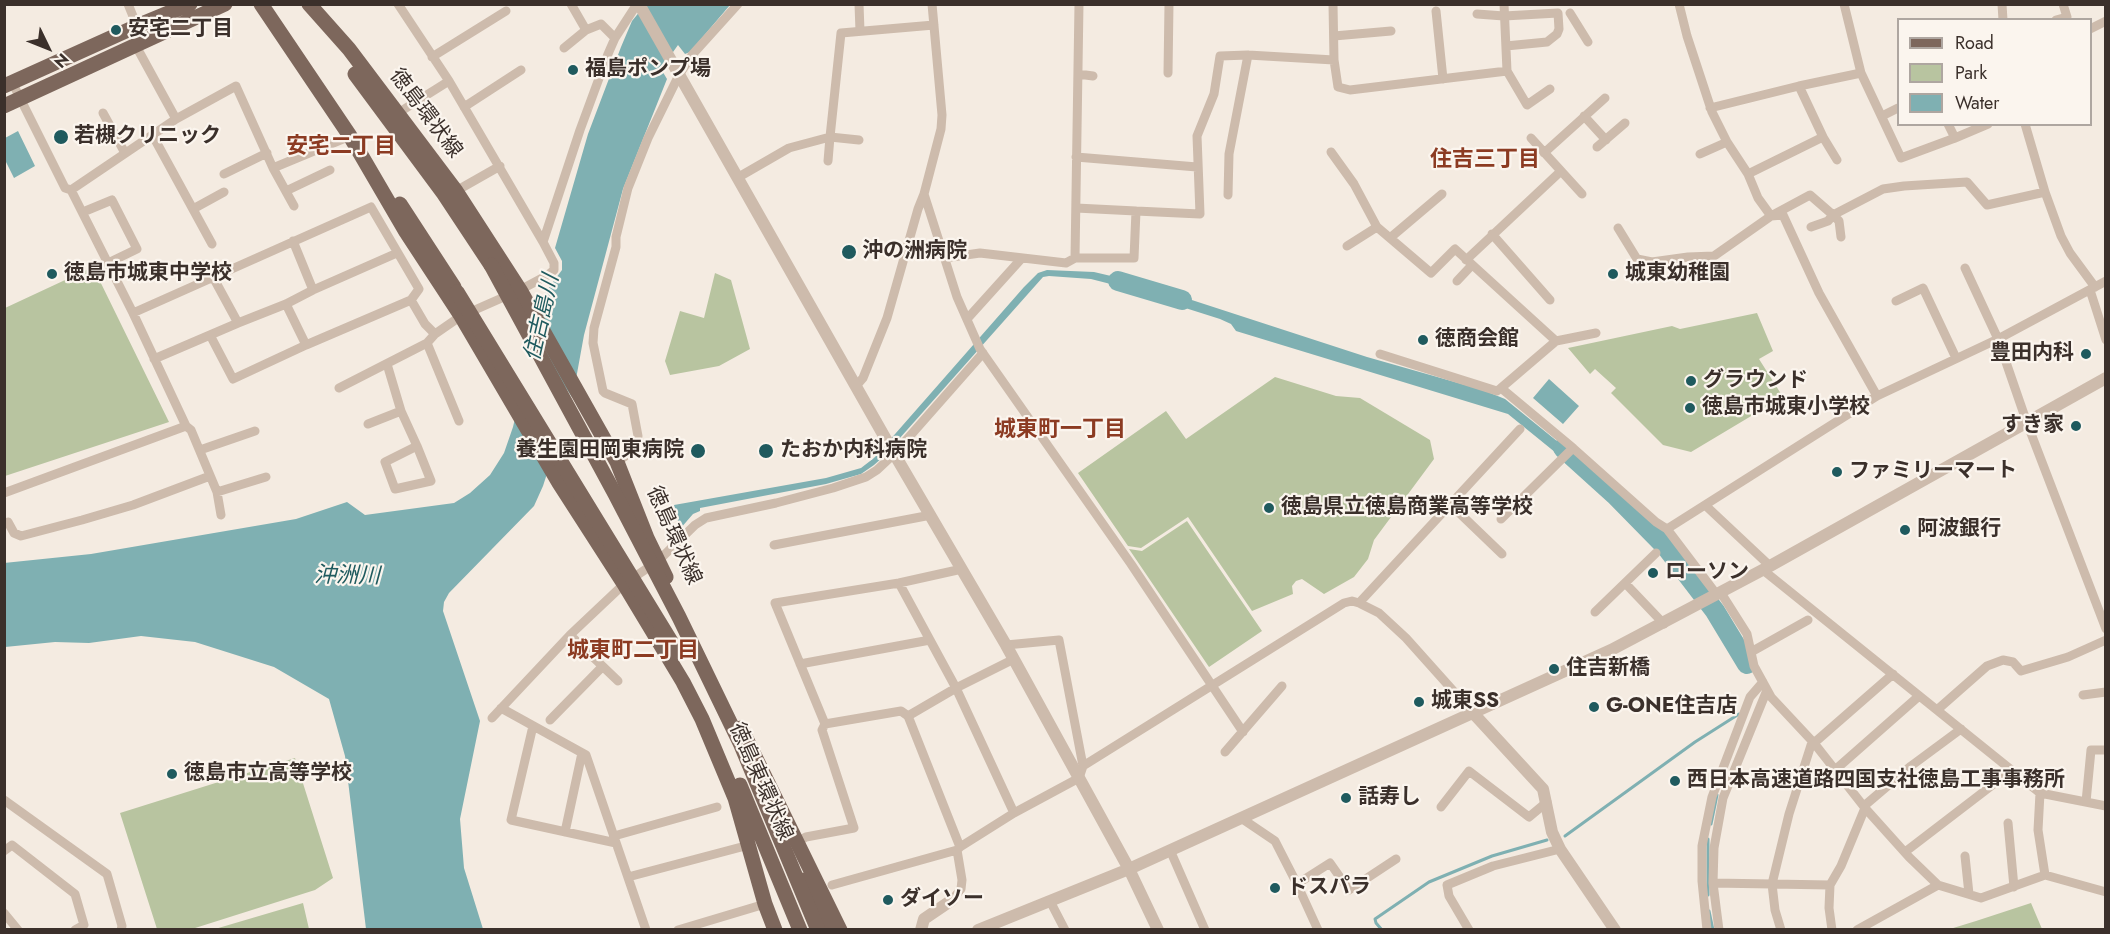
<!DOCTYPE html>
<html>
<head>
<meta charset="utf-8">
<style>
  body { margin:0 }
  #map { position:relative; width:2110px; height:934px; overflow:hidden; background:#f4ebe1; font-family:Jost,sans-serif }
  canvas { display:block }
  .frame { position:absolute; inset:0; border:6px solid #3b302b; pointer-events:none }
  .legend { position:absolute; left:1897px; top:18px; width:195px; height:108px; box-sizing:border-box; background:#fbf5ee; border:2px solid #aea6a0; margin:0; padding:8px 10px; list-style:none; font-size:18px; color:#3b302b }
  .legend li { display:flex; align-items:center; gap:12px; height:30px }
  .legend b { width:30px; border:2px solid #aea6a0 }
  .north { position:absolute; left:18px; top:18px; width:60px; height:60px; -webkit-text-stroke:4px #fbf5ee; paint-order:stroke; rotate:133deg; font-size:16px; font-weight:700; line-height:24px; text-align:center; color:#3b302b }
  .north::after { content:''; display:block; margin:auto; width:21px; height:27px; background:#3b302b; clip-path:polygon(50% 0,100% 100%,50% 72%,0 100%) }
</style>
</head>
<body>
<div id="map">
<canvas width="2110" height="934"></canvas>
<div class="frame"></div>
<ul class="legend">
<li><b style="height:8px;background:#7d675c"></b>Road</li>
<li><b style="height:16px;background:#b8c4a0"></b>Park</li>
<li><b style="height:16px;background:#7fb0b2"></b>Water</li>
</ul>
<div class="north">N</div>
</div>
<script>
const g = document.querySelector('canvas').getContext('2d');
g.lineJoin = 'round';
function paint(path, color) { g.fillStyle = color; g.fill(path, 'evenodd'); }
const shape = rows => new Path2D(rows.map(r => 'M' + r).join(''));
function stroke(path, color, width, dash) { g.strokeStyle = color; g.lineWidth = width; g.lineCap = dash ? 'butt' : 'round'; g.setLineDash(dash || []); g.stroke(path); }
function label(font, color, halo, rows, align = 'center') {
  g.font = font + ' Jost,"Noto Sans JP",sans-serif'; g.lineWidth = 4.5; g.setLineDash([]); g.textBaseline = 'middle'; g.strokeStyle = halo; g.fillStyle = color; for (const [text, x, y, turn = 0] of rows) {
    g.save(); g.translate(x, y); g.rotate((+turn || 0) * Math.PI / 180); g.textAlign = isNaN(turn) ? turn : align; if (halo) g.strokeText(text, 0, 0); g.fillText(text, 0, 0); g.restore();
  }
}
paint(shape([
  [93,267,169,422,5,476,5,308],
  [715,273,731,280,750,349,719,366,670,375,665,361,680,311,704,318],
  [1757,313,1773,351,1759,359,1783,397,1691,452,1663,445,1611,393,1616,388,1595,369,1590,374,1568,348,1672,326,1680,329],
  [1275,377,1336,396,1360,398,1430,440,1434,459,1374,540,1368,559,1354,577,1324,594,1302,579,1296,581,1292,586,1293,594,1252,611,1188,517,1141,548,1128,546,1078,473,1166,411,1186,439],
  [1187,521,1262,631,1209,667,1129,549,1142,551],
  [295,758,333,878,315,890,192,929,157,929,120,813],
  [303,903,309,929,215,929],
  [2031,903,2042,929,1950,929,1976,921]
]), '#b8c4a0');
paint(shape([
  [645,5,730,5,690,52,685,54,678,45,661,69,667,79,623,189,584,335,574,390,543,486,534,506,449,593,444,602,443,611,480,721,460,819,464,868,483,929,366,929,345,756,329,699,274,667,195,642,141,636,89,643,55,642,5,647,4,563,91,554,296,519,347,502,365,515,454,503,470,493,490,475,504,453,513,427,544,294,562,270,562,261,555,248,588,134,621,47,632,21],
  [18,131,35,166,14,178,5,160,5,138],
  [1047,270,1094,272,1145,284,1141,294,1130,289,1091,279,1049,276,1043,277,883,457,874,465,861,474,826,484,700,508,700,511,693,514,680,529,674,505,826,478,861,468,874,458,1024,287,1038,273],
  [1158,289,1367,357,1483,390,1505,399,1584,463,1577,470,1508,414,1236,331,1231,324,1220,319,1157,299],
  [1549,379,1579,406,1563,424,1533,398]
]), '#7fb0b2');
paint(shape([
  [531,337,574,400,558,448,520,384]
]), '#f4ebe1');
stroke(shape([
  [1711,824,1717,795],
  [1565,836,1695,742,1739,714],
  [1708,895,1708,839],
  [1709,911,1713,930],
  [1382,930,1376,923,1375,919,1429,882,1492,856,1547,840]
]), '#7fb0b2', 3);
stroke(shape([
  [1118,281,1182,300],
  [1563,448,1615,495,1666,547,1715,611,1747,664]
]), '#7fb0b2', 20);
stroke(shape([
  [128,4,137,26],
  [398,4,449,81,543,242],
  [571,4,586,30,601,24,615,38],
  [859,4,860,31],
  [1333,4,1334,60,1338,87,1350,90,1507,71,1527,105,1550,89],
  [1504,4,1507,71],
  [1679,4,1687,36,1712,112,1727,142,1748,174,1758,198,1771,216,1783,215,1819,293,1877,396],
  [1844,4,1861,73,1901,158,1955,138],
  [2002,4,2003,20],
  [1436,11,1443,79],
  [1570,13,1588,42],
  [1477,14,1504,16,1558,13,1559,29,1557,34,1547,42,1506,46],
  [2056,20,2067,17,2063,4],
  [2090,29,2106,21],
  [1334,36,1391,31],
  [136,46,176,119,236,86,273,168,294,206],
  [564,48,586,30],
  [432,57,506,11],
  [1168,73,1169,4],
  [1078,74,1093,76],
  [12,82,65,188,71,190,176,119],
  [464,107,521,70],
  [1710,108,1799,86],
  [103,113,125,153],
  [398,113,449,81],
  [1584,116,1606,140],
  [1882,116,1898,108],
  [1948,124,1955,138,1988,124],
  [2025,124,2045,192,2061,236,2070,253,2095,287],
  [153,136,212,244],
  [1823,137,1837,160],
  [1531,138,1582,194],
  [1597,147,1625,123],
  [1331,152,1354,184,1377,227,1431,273,1455,249,1556,341],
  [1544,153,1605,98],
  [1700,154,1727,142],
  [1076,157,1197,167],
  [828,161,830,137,859,140],
  [273,168,350,136],
  [224,174,267,153],
  [1748,174,1823,137,1799,86,1861,73],
  [737,178,789,148,830,137,841,33,934,25],
  [286,191,330,170],
  [456,191,500,166],
  [924,194,957,297,980,349,1131,564,1243,732],
  [1228,195,1229,154,1248,55],
  [1076,208,1136,211],
  [193,209,224,192],
  [83,212,112,200,137,249,108,263],
  [1811,227,1828,221,1833,215,1839,221,1841,237],
  [1618,228,1637,259,1652,262,1688,257,1714,256,1771,216,1810,195,1833,215,1883,189,1904,186,1967,182,1987,205,2045,192],
  [1492,234,1550,300],
  [1390,238,1442,194],
  [293,241,313,290],
  [1347,246,1377,227],
  [945,258,980,253,1066,263,1075,258,1134,258,1136,211,1200,214,1197,136,1214,94,1220,56,1248,55,1334,60],
  [1075,258,1079,4],
  [1466,260,1561,171],
  [1965,268,1998,339,2027,423,2106,629],
  [213,277,238,323],
  [1457,281,1472,265],
  [2090,290,2106,340],
  [411,300,425,324,435,334,461,316,520,290,548,275,554,270,554,263,543,242,580,130,608,54,615,38,637,4],
  [1896,301,1923,288,1956,358],
  [286,304,306,345],
  [133,313,371,207,419,289,411,300,306,345,233,379,210,335],
  [967,319,1022,258],
  [1596,333,1556,341,1501,388,1573,448,1656,522,1667,529],
  [427,343,459,421],
  [1380,354,1497,391,1501,388],
  [154,359,238,323,286,304,313,290,397,253],
  [387,364,401,411,417,446,431,481,395,489,385,462,417,446],
  [856,386,863,378,887,318,918,209,924,194,941,129,942,115,932,4],
  [339,388,427,343,435,334],
  [368,424,401,411],
  [186,426,191,430,217,492,266,477],
  [200,450,255,431],
  [617,462,635,449,638,436,632,404,605,393,603,391,593,343,594,328,616,247,616,237,628,188,648,138,679,75,692,55,738,4],
  [217,492,221,515],
  [4,493,186,426,133,313,71,190],
  [1450,504,1502,554],
  [1705,505,1770,566],
  [1501,519,1573,448],
  [4,523,8,522,14,533,21,536,82,520,133,505,210,476],
  [774,545,931,515],
  [962,569,899,583,775,603,825,724,901,711,908,716,956,688,1012,660],
  [1763,570,2040,793,2038,830,2045,875],
  [899,583,956,688,1014,813],
  [1625,583,1664,624],
  [1721,593,1747,634,1754,666,1771,697,1814,743,1865,808,1909,857,1938,885,1981,898,2045,875,2106,892],
  [1717,595,1667,529,1877,396,1998,339,2106,281],
  [1359,603,1520,429],
  [1595,612,1656,553],
  [570,635,618,681],
  [1006,645,1059,640,1083,766],
  [1751,652,1808,620],
  [800,664,930,640],
  [2083,695,2106,692],
  [501,708,586,755,646,930],
  [1937,710,1987,666,2003,660,2013,662,2021,671,2068,657,2106,640],
  [908,716,960,847],
  [492,718,570,635,624,584,658,561,695,525,706,518,776,503,833,488,866,477,877,470,894,454,983,353],
  [550,720,602,667],
  [533,726,511,820,616,843],
  [1812,742,1789,814,1772,884,1830,885,1829,908,1832,930],
  [1814,743,1893,674],
  [1225,752,1282,686],
  [1835,770,1919,696],
  [2040,793,2106,806],
  [4,800,107,874,122,926,121,930],
  [2086,802,2091,750,2106,750],
  [1864,806,1911,766,1961,729],
  [1441,807,1469,771,1529,817,1547,802],
  [1241,818,1275,841,1297,884,1330,863,1349,890,1396,859],
  [2008,823,2014,887],
  [565,832,582,753],
  [614,836,717,807],
  [797,842,806,837,854,828,822,730,825,724],
  [1170,850,1205,930],
  [4,851,12,845,75,894,84,925,75,930],
  [1905,852,2012,770],
  [1965,856,1969,894],
  [628,877,749,845],
  [1713,883,1714,848,1723,798,1767,690],
  [1297,884,1318,930],
  [832,885,957,850],
  [1830,885,1841,866,1865,808],
  [952,900,961,889,962,880,957,850,960,847,1014,813,1079,778,1083,766,1344,603,1352,601,1359,603,1379,613,1406,638,1474,714],
  [1050,901,1065,930],
  [4,913,18,930],
  [678,930,765,904],
  [1469,930,1449,896,1447,885,1493,866,1560,849],
  [1707,930,1702,881,1702,846,1712,797,1750,697,1763,682],
  [1719,930,1713,883,1772,884,1775,910,1781,930],
  [1857,930,1938,885]
]), '#cdbbac', 9);
stroke(shape([
  [639,4,892,450,1006,645,1129,869,1158,930],
  [1474,714,1543,789,1552,832,1560,849,1615,930],
  [921,930,924,919,952,900],
  [978,930,1129,869,1611,650,1770,566,2106,378]
]), '#cdbbac', 12);
stroke(shape([
  [261,4,350,136,406,232,461,316,559,483,624,584,683,682,702,719,735,798,765,904,775,930],
  [309,4,349,49,456,191,520,290,617,462,647,538,666,577],
  [355,74,444,194,491,265],
  [4,86,137,26,190,4],
  [4,106,225,4],
  [400,204,454,287],
  [741,728,840,930],
  [740,785,800,930],
  [804,880,827,926]
]), '#7d675c', 15);
stroke(shape([
  [491,265,615,494,679,617,741,745,818,930],
  [457,292,678,653]
]), '#7d675c', 15);
for (const [x, y, r, color] of [
  [116,30,6,"#1f5a5e"],
  [573,70,6,"#1f5a5e"],
  [61,137,8,"#1f5a5e"],
  [849,252,8,"#1f5a5e"],
  [52,274,6,"#1f5a5e"],
  [1613,274,6,"#1f5a5e"],
  [1423,340,6,"#1f5a5e"],
  [2086,354,6,"#1f5a5e"],
  [1691,381,6,"#1f5a5e"],
  [1690,408,6,"#1f5a5e"],
  [2076,426,6,"#1f5a5e"],
  [698,451,8,"#1f5a5e"],
  [766,451,8,"#1f5a5e"],
  [1837,472,6,"#1f5a5e"],
  [1269,508,6,"#1f5a5e"],
  [1905,530,6,"#1f5a5e"],
  [1653,573,6,"#1f5a5e"],
  [1554,669,6,"#1f5a5e"],
  [1419,702,6,"#1f5a5e"],
  [1594,707,6,"#1f5a5e"],
  [172,774,6,"#1f5a5e"],
  [1675,781,6,"#1f5a5e"],
  [1346,798,6,"#1f5a5e"],
  [1275,888,6,"#1f5a5e"],
  [888,900,6,"#1f5a5e"]
]) { const dot = new Path2D(); dot.arc(x, y, r, 0, 2 * Math.PI); g.fillStyle = color; g.fill(dot); stroke(dot, '#fbf5ee', 2); }
label('bold 21px', '#3b302b', '#fbf5ee', [
  ["安宅二丁目",128,30],
  ["福島ポンプ場",585,70],
  ["若槻クリニック",74,137],
  ["沖の洲病院",862,252],
  ["徳島市城東中学校",64,274],
  ["城東幼稚園",1625,274],
  ["徳商会館",1435,340],
  ["豊田内科",2074,354,"right"],
  ["グラウンド",1703,381],
  ["徳島市城東小学校",1702,408],
  ["すき家",2064,426,"right"],
  ["養生園田岡東病院",684,451,"right"],
  ["たおか内科病院",780,451],
  ["ファミリーマート",1849,472],
  ["徳島県立徳島商業高等学校",1281,508],
  ["阿波銀行",1917,530],
  ["ローソン",1665,573],
  ["住吉新橋",1566,669],
  ["城東SS",1431,702],
  ["G-ONE住吉店",1606,707],
  ["徳島市立高等学校",184,774],
  ["西日本高速道路四国支社徳島工事事務所",1687,781],
  ["話寿し",1358,798],
  ["ドスパラ",1287,888],
  ["ダイソー",900,900]
], 'left');
label('21px', '#3b302b', '#fbf5ee', [
  ["徳島環状線",425,114,53],
  ["徳島環状線",673,536,66],
  ["徳島東環状線",760,782,66]
]);
label('bold 22px', '#8c3b22', '#fbf5ee', [
  ["安宅二丁目",341,148],
  ["住吉三丁目",1485,161],
  ["城東町一丁目",1060,431],
  ["城東町二丁目",633,652]
]);
label('italic 22px', '#1f5a5e', '#fbf5ee', [
  ["住吉島川",543,318,-77],
  ["沖洲川",347,577,1]
]);
</script>
</body>
</html>
